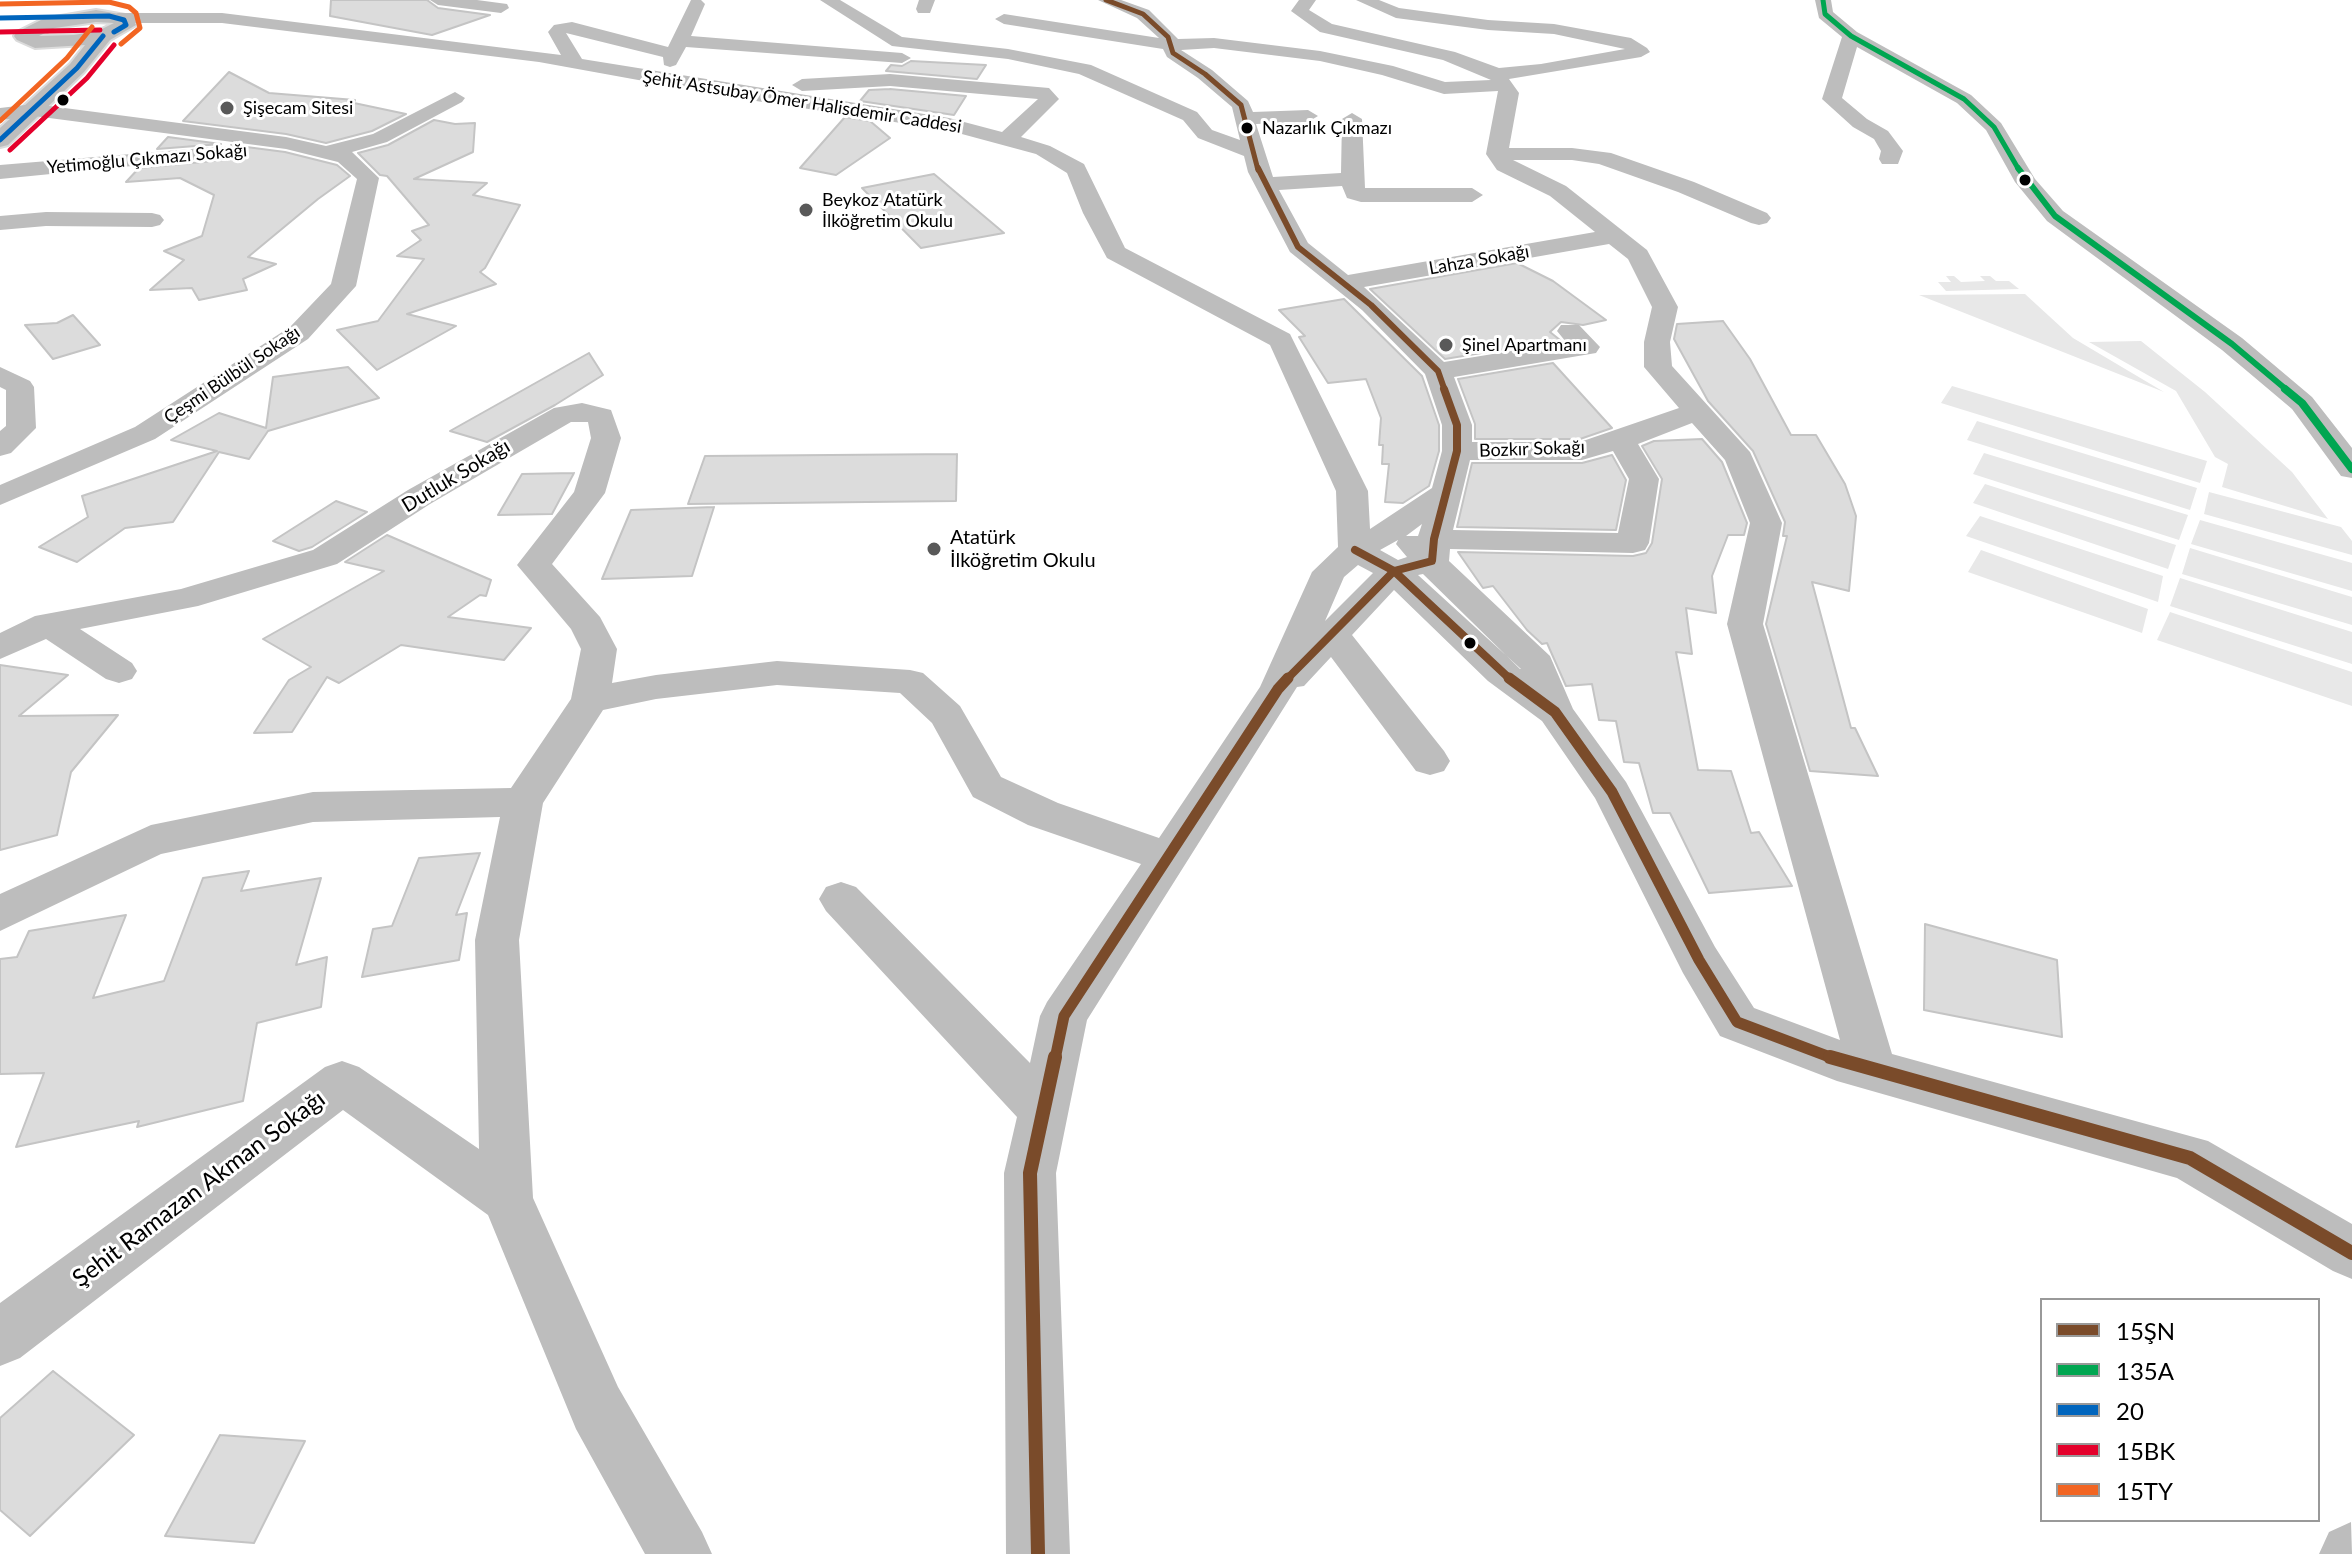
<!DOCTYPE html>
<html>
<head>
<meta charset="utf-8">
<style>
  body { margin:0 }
  #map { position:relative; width:2352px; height:1554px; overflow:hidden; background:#fff; font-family:Lato,sans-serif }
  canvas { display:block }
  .legend { position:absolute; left:2040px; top:1298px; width:280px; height:224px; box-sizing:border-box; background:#fff; border:2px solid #999; margin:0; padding:10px 14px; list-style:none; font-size:24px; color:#000 }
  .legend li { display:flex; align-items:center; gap:16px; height:40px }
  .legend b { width:40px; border:2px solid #999 }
</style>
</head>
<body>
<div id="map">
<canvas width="2352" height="1554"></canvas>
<ul class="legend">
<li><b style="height:10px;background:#7a4b2a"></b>15ŞN</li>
<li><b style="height:10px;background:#00a651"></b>135A</li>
<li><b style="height:10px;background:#0065bd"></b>20</li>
<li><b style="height:10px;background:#e4002b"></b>15BK</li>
<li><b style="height:10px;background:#f26522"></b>15TY</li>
</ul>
</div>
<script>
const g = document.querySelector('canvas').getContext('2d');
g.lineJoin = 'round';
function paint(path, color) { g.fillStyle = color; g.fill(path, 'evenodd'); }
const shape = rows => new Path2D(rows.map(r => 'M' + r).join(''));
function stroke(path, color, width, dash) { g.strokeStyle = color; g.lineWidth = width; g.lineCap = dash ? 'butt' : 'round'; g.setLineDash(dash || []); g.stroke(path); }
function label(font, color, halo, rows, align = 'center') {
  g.font = font + ' Lato,sans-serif'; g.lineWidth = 6; g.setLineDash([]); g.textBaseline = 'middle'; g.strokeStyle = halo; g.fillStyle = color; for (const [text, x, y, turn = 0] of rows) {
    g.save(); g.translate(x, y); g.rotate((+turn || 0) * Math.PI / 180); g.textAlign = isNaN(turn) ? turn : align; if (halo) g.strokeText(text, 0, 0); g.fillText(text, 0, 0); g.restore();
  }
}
paint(shape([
  [1946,276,1954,276,1961,282,1985,281,1980,276,1990,276,1996,281,2009,281,2019,289,1946,291,1938,282,1951,282],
  [2025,294,2073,338,2164,392,1919,295],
  [2141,341,2205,392,2292,472,2328,519,2222,487,2228,464,2215,457,2176,391,2089,342],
  [1952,386,2207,461,2200,483,1941,403],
  [1977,421,2197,488,2190,510,1967,440],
  [1984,453,2188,515,2179,540,1973,474],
  [1985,484,2176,545,2168,569,1973,503],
  [2209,492,2341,527,2352,541,2352,555,2204,514],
  [1980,516,2163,576,2158,602,1966,536],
  [2200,520,2352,563,2352,591,2191,544],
  [2190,548,2352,597,2352,625,2182,574],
  [1981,550,2148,609,2142,633,1968,572],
  [2180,578,2352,632,2352,664,2170,606],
  [2170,612,2352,672,2352,706,2157,640]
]), '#e8e8e8');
const building = shape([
  [331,0,427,0,438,8,490,15,432,35,330,16,331,0],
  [911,61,986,65,977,79,886,71,891,65,902,66,911,61],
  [229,72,269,93,355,100,354,103,406,114,372,131,326,143,286,134,183,121,229,72],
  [890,89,966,96,954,115,860,101,869,90,890,89],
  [845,117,870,121,890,138,836,175,800,168,845,117],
  [434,120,455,124,475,123,473,152,414,179,487,183,473,195,520,205,485,268,480,272,496,284,407,314,456,326,377,370,337,330,378,321,424,259,397,256,421,240,412,231,429,225,387,176,380,175,358,153,388,145,434,120],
  [168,137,221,144,157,149,168,137],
  [231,145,285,152,337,165,350,176,318,199,248,257,276,264,243,279,247,290,199,300,192,288,150,290,184,260,164,251,202,236,214,195,180,178,126,182,139,168,234,159,241,152,231,145],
  [934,174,1004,233,921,248,862,188,934,174],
  [1517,263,1553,281,1606,320,1583,325,1561,322,1550,332,1560,340,1445,359,1370,289,1517,263],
  [1344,299,1422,376,1439,425,1439,451,1429,486,1403,503,1385,502,1389,464,1382,464,1383,445,1379,445,1381,418,1366,379,1328,383,1299,337,1305,336,1279,310,1344,299],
  [73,315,100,345,53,359,25,325,57,323,73,315],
  [1723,321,1750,359,1791,435,1816,435,1845,484,1856,516,1849,591,1812,582,1851,728,1855,728,1878,776,1810,771,1766,624,1787,536,1783,536,1785,522,1753,451,1708,401,1674,339,1677,324,1723,321],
  [589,353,603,375,555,405,487,442,450,431,589,353],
  [1553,363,1612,428,1580,439,1475,439,1475,424,1458,379,1553,363],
  [348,367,379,398,268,431,249,459,219,452,173,522,125,528,77,562,39,547,88,517,82,496,217,451,171,440,219,413,266,428,273,377,348,367],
  [1702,439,1722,462,1747,523,1744,535,1728,535,1712,576,1716,613,1686,608,1692,654,1676,652,1698,770,1731,771,1751,833,1759,832,1792,886,1709,893,1670,813,1653,813,1639,763,1624,762,1616,721,1599,720,1592,684,1566,686,1547,643,1542,644,1527,630,1493,586,1483,588,1458,552,1633,556,1646,553,1652,543,1662,479,1642,446,1654,441,1702,439],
  [957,454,956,501,688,504,705,456,957,454],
  [1612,455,1626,480,1616,530,1457,527,1472,463,1582,463,1612,455],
  [574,473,552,514,498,515,522,474,574,473],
  [336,501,367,512,312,547,299,551,273,541,336,501],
  [714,507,692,576,602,579,631,510,714,507],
  [387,535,491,580,486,596,480,595,448,617,531,628,504,660,401,645,339,683,327,677,292,732,254,733,289,680,311,667,263,639,384,571,345,562,387,535],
  [0,665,68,675,19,716,118,715,71,772,57,835,0,850,0,665],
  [480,853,456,915,467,913,459,960,362,977,373,929,392,926,419,858,480,853],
  [249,871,241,891,321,878,296,965,327,957,321,1007,257,1023,243,1101,137,1127,139,1121,16,1147,44,1073,0,1074,0,959,17,957,29,931,126,915,93,998,164,981,203,878,249,871],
  [1925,924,2057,960,2062,1037,1924,1010,1925,924],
  [53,1371,134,1435,30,1536,0,1510,0,1418,53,1371],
  [220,1435,305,1441,254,1543,165,1536,220,1435]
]);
paint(building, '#dcdcdc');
stroke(building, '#c4c4c4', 2);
const major = shape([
  [96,10,131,16,136,25,110,40,84,72,8,145,0,147,0,128,70,64,85,45,35,48,17,40,14,36,17,32,43,19,96,10],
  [96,22,114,23,98,31,74,35,39,36,55,28,96,22]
]);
stroke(major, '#dbdbdb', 4);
paint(shape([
  [430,0,477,0,507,4,509,8,501,13,438,5,430,0],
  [691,0,701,0,705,4,691,36,902,53,911,58,902,63,686,47,676,65,670,67,664,65,663,57,566,33,582,59,949,118,1002,132,1038,99,890,86,802,91,792,85,802,79,890,74,1049,88,1059,99,1021,137,1050,146,1084,164,1125,248,1290,334,1368,491,1370,529,1432,488,1442,451,1442,425,1425,374,1362,310,1290,252,1248,172,1244,156,1198,138,1183,120,1079,74,1008,59,892,46,820,0,840,0,902,37,1008,49,1091,65,1197,112,1212,130,1240,140,1232,107,1198,78,1167,57,1163,49,1004,24,995,19,1004,14,1159,38,1137,18,1098,0,1121,0,1149,10,1178,39,1214,38,1320,51,1393,66,1445,82,1491,80,1443,60,1320,32,1291,11,1299,0,1316,0,1309,10,1332,24,1455,52,1499,68,1541,64,1625,49,1554,34,1488,30,1396,18,1356,0,1379,0,1399,8,1488,20,1554,24,1631,38,1647,48,1650,52,1641,57,1509,79,1519,93,1509,148,1572,148,1611,153,1694,182,1767,213,1771,218,1767,223,1759,225,1751,223,1678,192,1599,164,1572,160,1513,160,1566,186,1647,250,1678,307,1670,342,1672,366,1750,452,1782,523,1763,624,1892,1054,2208,1141,2352,1224,2352,1279,2333,1271,2177,1178,1837,1081,1720,1036,1683,973,1595,798,1542,721,1488,681,1394,590,1352,635,1444,751,1450,761,1444,771,1430,775,1416,771,1331,657,1304,686,1297,687,1087,1020,1056,1173,1070,1554,1006,1554,1004,1173,1017,1117,826,911,819,899,826,887,841,882,856,887,1030,1063,1040,1016,1047,1002,1141,864,1028,825,973,797,932,723,900,693,777,685,656,699,603,710,543,803,519,940,533,1198,618,1387,702,1532,712,1554,645,1554,576,1429,488,1215,343,1110,20,1358,0,1366,0,1303,325,1067,342,1061,359,1067,479,1149,475,940,500,817,313,822,161,854,0,931,0,894,151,825,313,792,511,788,571,699,581,649,571,629,517,565,574,492,591,438,588,422,571,422,430,504,337,564,198,606,80,629,132,663,137,671,132,679,119,683,106,679,46,639,0,659,0,633,35,616,181,589,313,550,408,490,554,408,582,403,611,410,621,438,605,493,552,564,600,617,617,649,612,683,656,675,777,661,910,670,923,673,960,706,1001,777,1058,803,1159,838,1260,687,1312,572,1338,547,1336,491,1270,345,1107,258,1083,213,1067,173,1036,154,947,130,743,99,539,62,222,23,118,23,109,18,118,13,222,13,561,55,548,32,554,25,572,22,668,47,691,0],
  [1214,48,1320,61,1382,75,1444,94,1498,91,1486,154,1497,170,1550,196,1595,232,1348,275,1308,243,1279,190,1342,186,1347,198,1361,202,1472,202,1483,195,1472,188,1365,188,1362,119,1352,113,1342,119,1341,173,1273,177,1256,124,1308,122,1318,116,1308,110,1253,112,1248,101,1212,70,1181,50,1214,48],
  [1609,244,1628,259,1652,307,1644,342,1644,367,1679,408,1580,442,1472,442,1472,425,1454,377,1596,353,1600,347,1579,325,1561,325,1557,331,1566,342,1444,362,1364,287,1609,244],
  [1692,423,1725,460,1750,523,1727,624,1840,1040,1754,1008,1715,947,1626,782,1573,709,1550,656,1449,561,1450,549,1633,553,1645,550,1649,543,1659,479,1638,444,1692,423],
  [1613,451,1629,479,1618,533,1453,530,1470,460,1582,460,1613,451],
  [1422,524,1418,536,1406,536,1422,524],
  [1398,540,1396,544,1407,557,1398,560,1380,550,1398,540],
  [1358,565,1373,573,1325,621,1344,577,1358,565],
  [1423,574,1520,669,1521,669,1418,575,1423,574],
  [919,0,935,0,930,13,918,13,916,9,919,0],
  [1815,0,1831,0,1833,12,1857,32,1971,95,2001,123,2035,179,2063,211,2242,338,2312,397,2352,448,2352,478,2341,476,2292,409,2222,350,2047,221,2015,182,1986,130,1957,103,1857,47,1842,98,1867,119,1888,131,1903,151,1898,164,1882,164,1879,159,1881,151,1874,139,1853,127,1822,99,1842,37,1819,18,1815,0],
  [455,92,465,98,462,102,387,142,352,152,379,178,356,286,308,339,155,439,0,505,0,485,135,427,290,327,331,284,357,179,338,162,286,149,34,116,0,120,0,108,34,104,286,137,326,146,373,134,455,92],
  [227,146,238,152,234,156,0,179,0,165,227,146],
  [46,212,152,213,160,215,164,220,160,225,152,227,46,226,0,230,0,216,46,212],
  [0,367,30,381,34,387,36,428,11,453,0,456,0,431,6,426,6,390,0,387,0,367],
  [2351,1522,2352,1554,2319,1554,2329,1532,2351,1522]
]), '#bdbdbd');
paint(major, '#bdbdbd');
stroke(shape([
  [1106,0,1143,14,1168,37,1173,53,1205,74,1241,105,1258,170]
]), '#7a4b2a', 5);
stroke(shape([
  [1258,168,1298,247,1371,305,1438,371,1445,391]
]), '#7a4b2a', 6);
stroke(shape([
  [1355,550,1394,571,1511,680],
  [1286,680,1394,571,1432,561,1434,539,1457,451,1457,425,1444,389]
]), '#7a4b2a', 8);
stroke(shape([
  [1509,678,1555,712,1612,792,1699,960,1737,1022,1835,1059],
  [1055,1059,1064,1016,1278,689,1288,678]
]), '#7a4b2a', 11);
stroke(shape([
  [1830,1057,2190,1158,2352,1253],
  [1038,1554,1030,1173,1055,1057]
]), '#7a4b2a', 14);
stroke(shape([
  [1823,0,1825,14,1851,36,1964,99,1994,127,2019,170]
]), '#00a651', 5);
stroke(shape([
  [2018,168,2055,216,2232,344,2288,391]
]), '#00a651', 6);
stroke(shape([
  [2285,389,2302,403,2352,469]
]), '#00a651', 8);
stroke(shape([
  [0,18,109,16,124,20,126,25,114,32],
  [0,140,77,68,103,36]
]), '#0065bd', 5);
stroke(shape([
  [0,32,100,30],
  [10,150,87,78,114,45]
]), '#e4002b', 5);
stroke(shape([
  [0,4,109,2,129,7,136,13,140,28,121,44],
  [0,121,67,58,92,27]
]), '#f26522', 5);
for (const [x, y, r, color] of [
  [63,100,7,"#000"],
  [227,108,8,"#595959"],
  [1247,128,7,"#000"],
  [2025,180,7,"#000"],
  [806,210,8,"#595959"],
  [1446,345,8,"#595959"],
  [934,549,8,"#595959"],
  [1470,643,7,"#000"]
]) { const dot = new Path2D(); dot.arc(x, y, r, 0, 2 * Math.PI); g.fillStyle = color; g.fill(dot); stroke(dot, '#fff', 3); }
label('18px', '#000', '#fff', [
  ["Şehit Astsubay Ömer Halisdemir Caddesi",802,102,9],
  ["Yetimoğlu Çıkmazı Sokağı",147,159,-5],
  ["Lahza Sokağı",1479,260,-10],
  ["Çeşmi Bülbül Sokağı",232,375,-34],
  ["Bozkır Sokağı",1532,449,-2]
]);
label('18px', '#000', '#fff', [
  ["Şişecam Sitesi",243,108],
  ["Beykoz Atatürk",822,200],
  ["İlköğretim Okulu",822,221],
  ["Şinel Apartmanı",1462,345]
], 'left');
label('18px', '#000', '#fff', [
  ["Nazarlık Çıkmazı",1262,128]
], 'left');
label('20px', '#000', '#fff', [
  ["Dutluk Sokağı",456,476,-31]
]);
label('20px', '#000', '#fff', [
  ["Atatürk",950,538],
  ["İlköğretim Okulu",950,561]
], 'left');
label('24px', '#000', '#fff', [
  ["Şehit Ramazan Akman Sokağı",199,1189,-37]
]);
</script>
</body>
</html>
